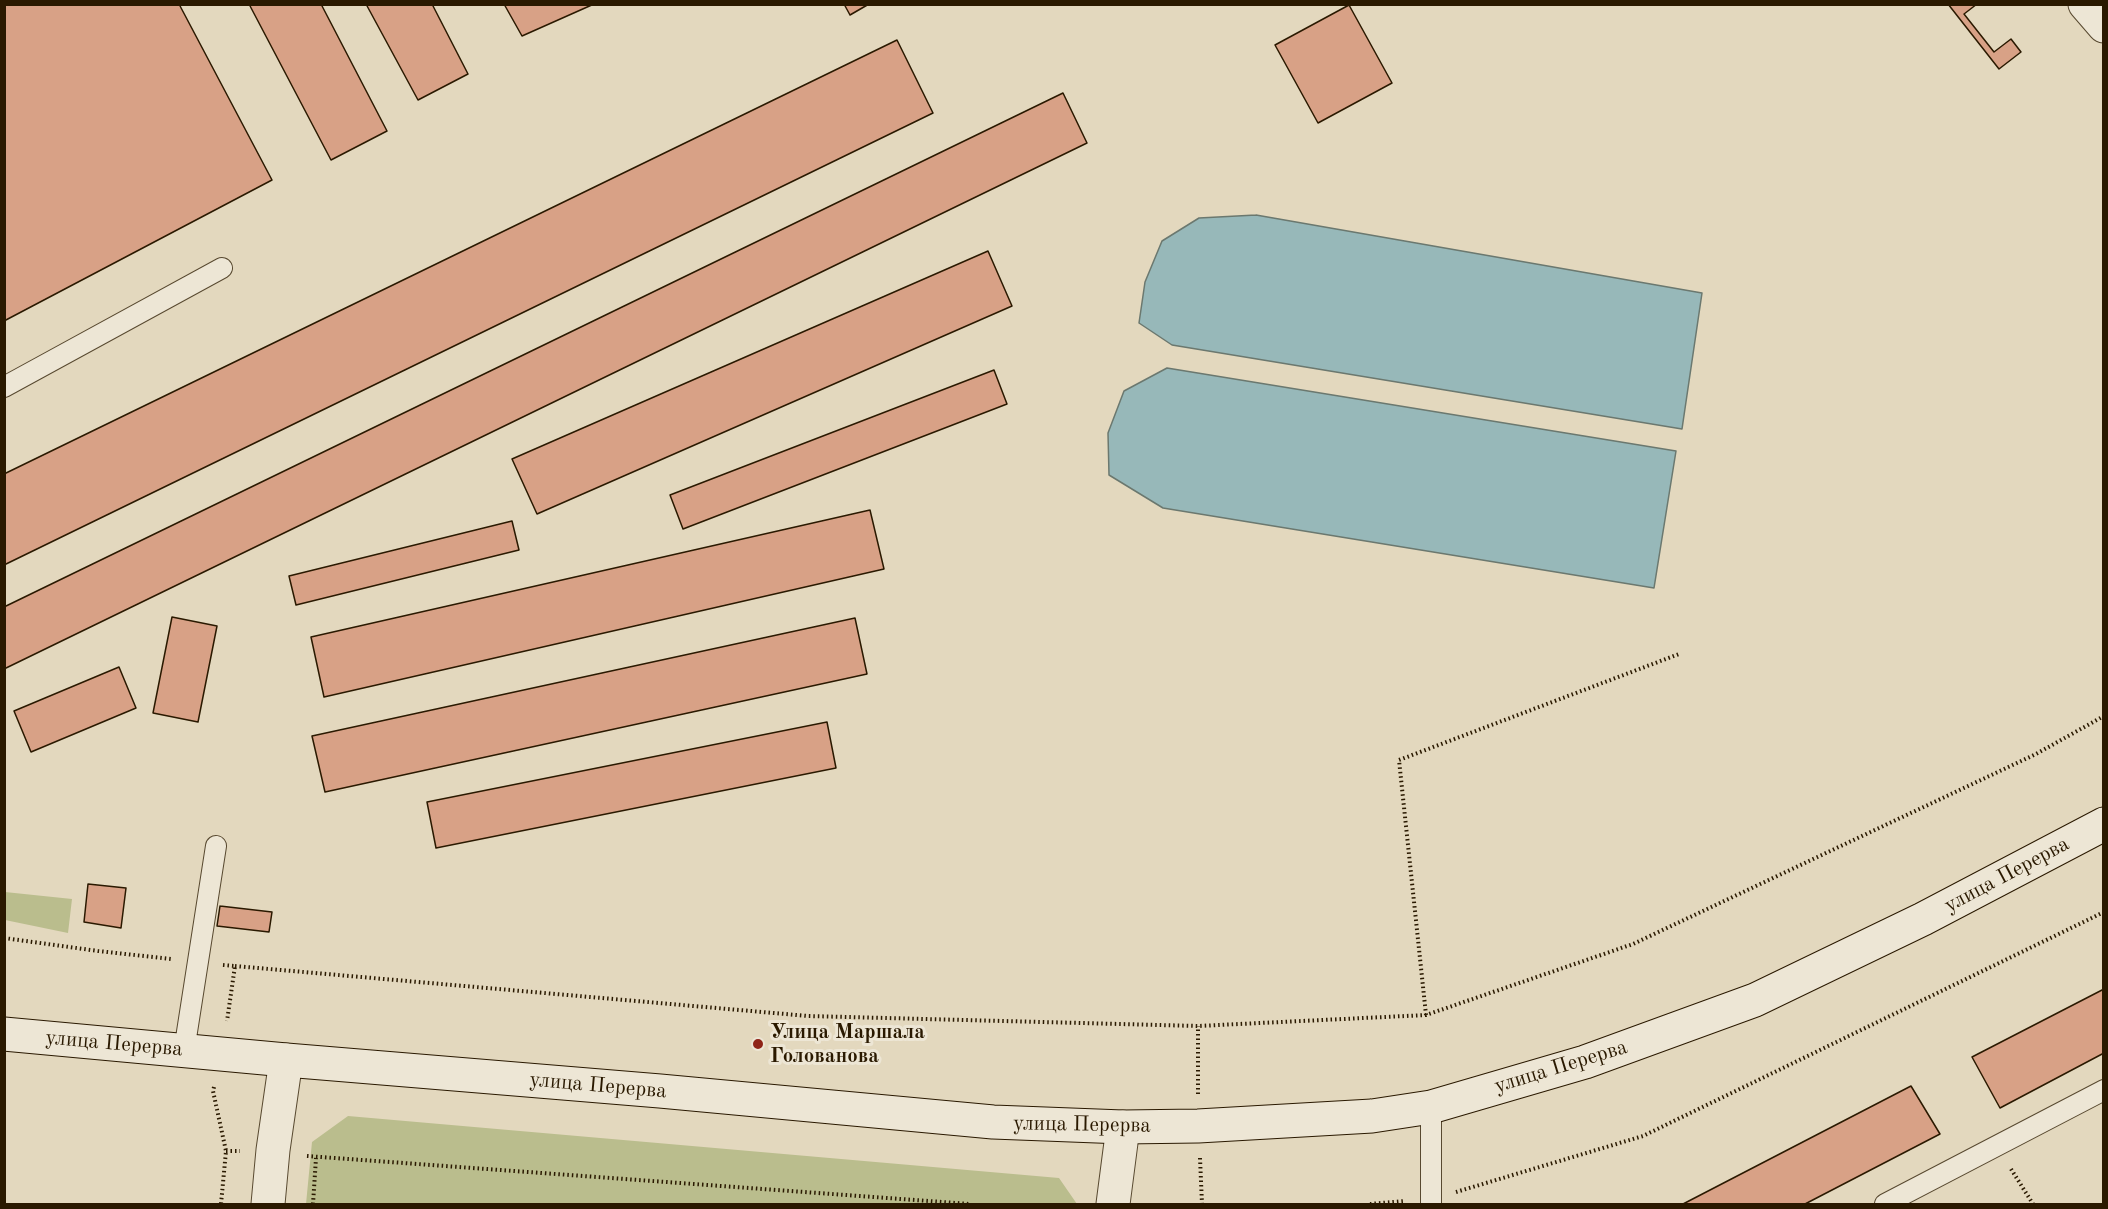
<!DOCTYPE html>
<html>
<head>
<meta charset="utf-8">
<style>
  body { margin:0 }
  #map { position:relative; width:2108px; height:1209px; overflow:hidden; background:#e3d8be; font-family:"Old Standard TT",serif }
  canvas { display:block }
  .frame { position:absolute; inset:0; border:6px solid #2a1900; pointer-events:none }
</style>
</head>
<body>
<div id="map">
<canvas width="2108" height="1209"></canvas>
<div class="frame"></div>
</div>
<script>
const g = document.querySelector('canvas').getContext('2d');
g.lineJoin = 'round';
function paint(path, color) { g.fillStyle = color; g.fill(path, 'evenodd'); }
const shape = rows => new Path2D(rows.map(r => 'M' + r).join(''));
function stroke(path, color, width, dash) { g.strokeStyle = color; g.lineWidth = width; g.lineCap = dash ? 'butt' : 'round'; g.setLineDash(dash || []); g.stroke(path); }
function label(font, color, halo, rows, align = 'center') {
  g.font = font + ' "Old Standard TT",serif'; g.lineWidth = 6; g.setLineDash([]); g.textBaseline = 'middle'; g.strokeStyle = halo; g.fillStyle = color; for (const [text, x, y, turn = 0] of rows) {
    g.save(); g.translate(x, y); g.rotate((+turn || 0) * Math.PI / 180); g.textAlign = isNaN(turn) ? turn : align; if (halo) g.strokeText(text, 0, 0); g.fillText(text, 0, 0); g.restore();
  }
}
paint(shape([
  [5,892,72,899,68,933,5,920],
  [348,1116,1059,1178,1077,1204,306,1204,312,1142]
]), '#babd8d');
const water = shape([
  [1256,215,1702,293,1682,429,1172,345,1139,323,1145,282,1162,241,1199,218,1256,215],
  [1167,368,1676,451,1654,588,1163,508,1109,475,1108,433,1124,391,1167,368]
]);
paint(water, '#97b8b9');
stroke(water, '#6b786f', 1.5);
const building = shape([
  [4,4,179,4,272,180,4,321,4,4],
  [249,4,321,4,387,131,331,160,249,4],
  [366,4,432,4,468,74,418,100,366,4],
  [504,4,594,4,522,36,504,4],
  [844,4,869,4,850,15,844,4],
  [1948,4,1977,4,1964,14,1994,52,2011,39,2021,52,1999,69,1948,4],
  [1349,5,1392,83,1318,123,1275,45,1349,5],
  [897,40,933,113,4,565,4,474,897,40],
  [1063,93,1087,143,4,669,4,607,1063,93],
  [988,251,1012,306,537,514,512,459,988,251],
  [994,370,1007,404,683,529,670,495,994,370],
  [870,510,884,569,324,697,311,637,870,510],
  [512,521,519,550,296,605,289,576,512,521],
  [172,617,217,626,198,722,153,713,172,617],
  [855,618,867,674,325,792,312,736,855,618],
  [119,667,136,708,31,752,14,711,119,667],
  [827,722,836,768,436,848,427,802,827,722],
  [88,884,126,888,121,928,84,922,88,884],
  [220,906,272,912,269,932,217,926,220,906],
  [2104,989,2104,1053,2000,1108,1972,1057,2104,989],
  [1911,1086,1940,1134,1805,1204,1683,1204,1911,1086]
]);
paint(building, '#d8a186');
stroke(building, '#2a1900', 1.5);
const service = shape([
  [4,387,222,268],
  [184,1051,216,846],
  [1431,1204,1431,1107],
  [1885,1204,2104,1090]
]);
const tertiary = shape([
  [2085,4,2104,26],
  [268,1204,273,1150,286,1060],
  [1113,1204,1123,1127]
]);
const secondary = shape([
  [4,1034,286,1060,660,1091,993,1122,1123,1127,1198,1126,1372,1116,1431,1107,1585,1062,1755,1000,1923,919,2104,824]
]);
stroke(service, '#584930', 22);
stroke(tertiary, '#584930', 35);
stroke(secondary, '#2a1900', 35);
stroke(shape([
  [4,938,98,951,171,959],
  [223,965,235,966,227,1021],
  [235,966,808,1016,1198,1026,1426,1015,1633,944,2036,754,2104,716],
  [1426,1015,1399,760,1679,654],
  [214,1087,213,1091,226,1151,221,1204],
  [1198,1094,1198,1026],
  [226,1151,240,1151],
  [307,1156,970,1204],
  [1200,1158,1202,1204],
  [2011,1169,2033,1204],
  [1456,1192,1643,1136,2104,912],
  [313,1204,316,1158],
  [1370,1204,1405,1201]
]), '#2a1900', 4, [1.5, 3]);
stroke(service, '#ede6d5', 20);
stroke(tertiary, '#ede6d5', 33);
stroke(secondary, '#ede6d5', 33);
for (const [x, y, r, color] of [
  [758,1044,6,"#8f2418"]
]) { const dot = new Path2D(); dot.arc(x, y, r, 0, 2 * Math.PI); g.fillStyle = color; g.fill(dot); stroke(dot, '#ede6d5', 2); }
label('21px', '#2a1900', '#ede6d5', [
  ["улица Перерва",2007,875,-28],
  ["улица Перерва",114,1044,5],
  ["улица Перерва",1561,1067,-17],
  ["улица Перерва",598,1086,5],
  ["улица Перерва",1082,1125,1]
]);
label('bold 21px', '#2a1900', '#ede6d5', [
  ["Улица Маршала",770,1032],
  ["Голованова",770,1056]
], 'left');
</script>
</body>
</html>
